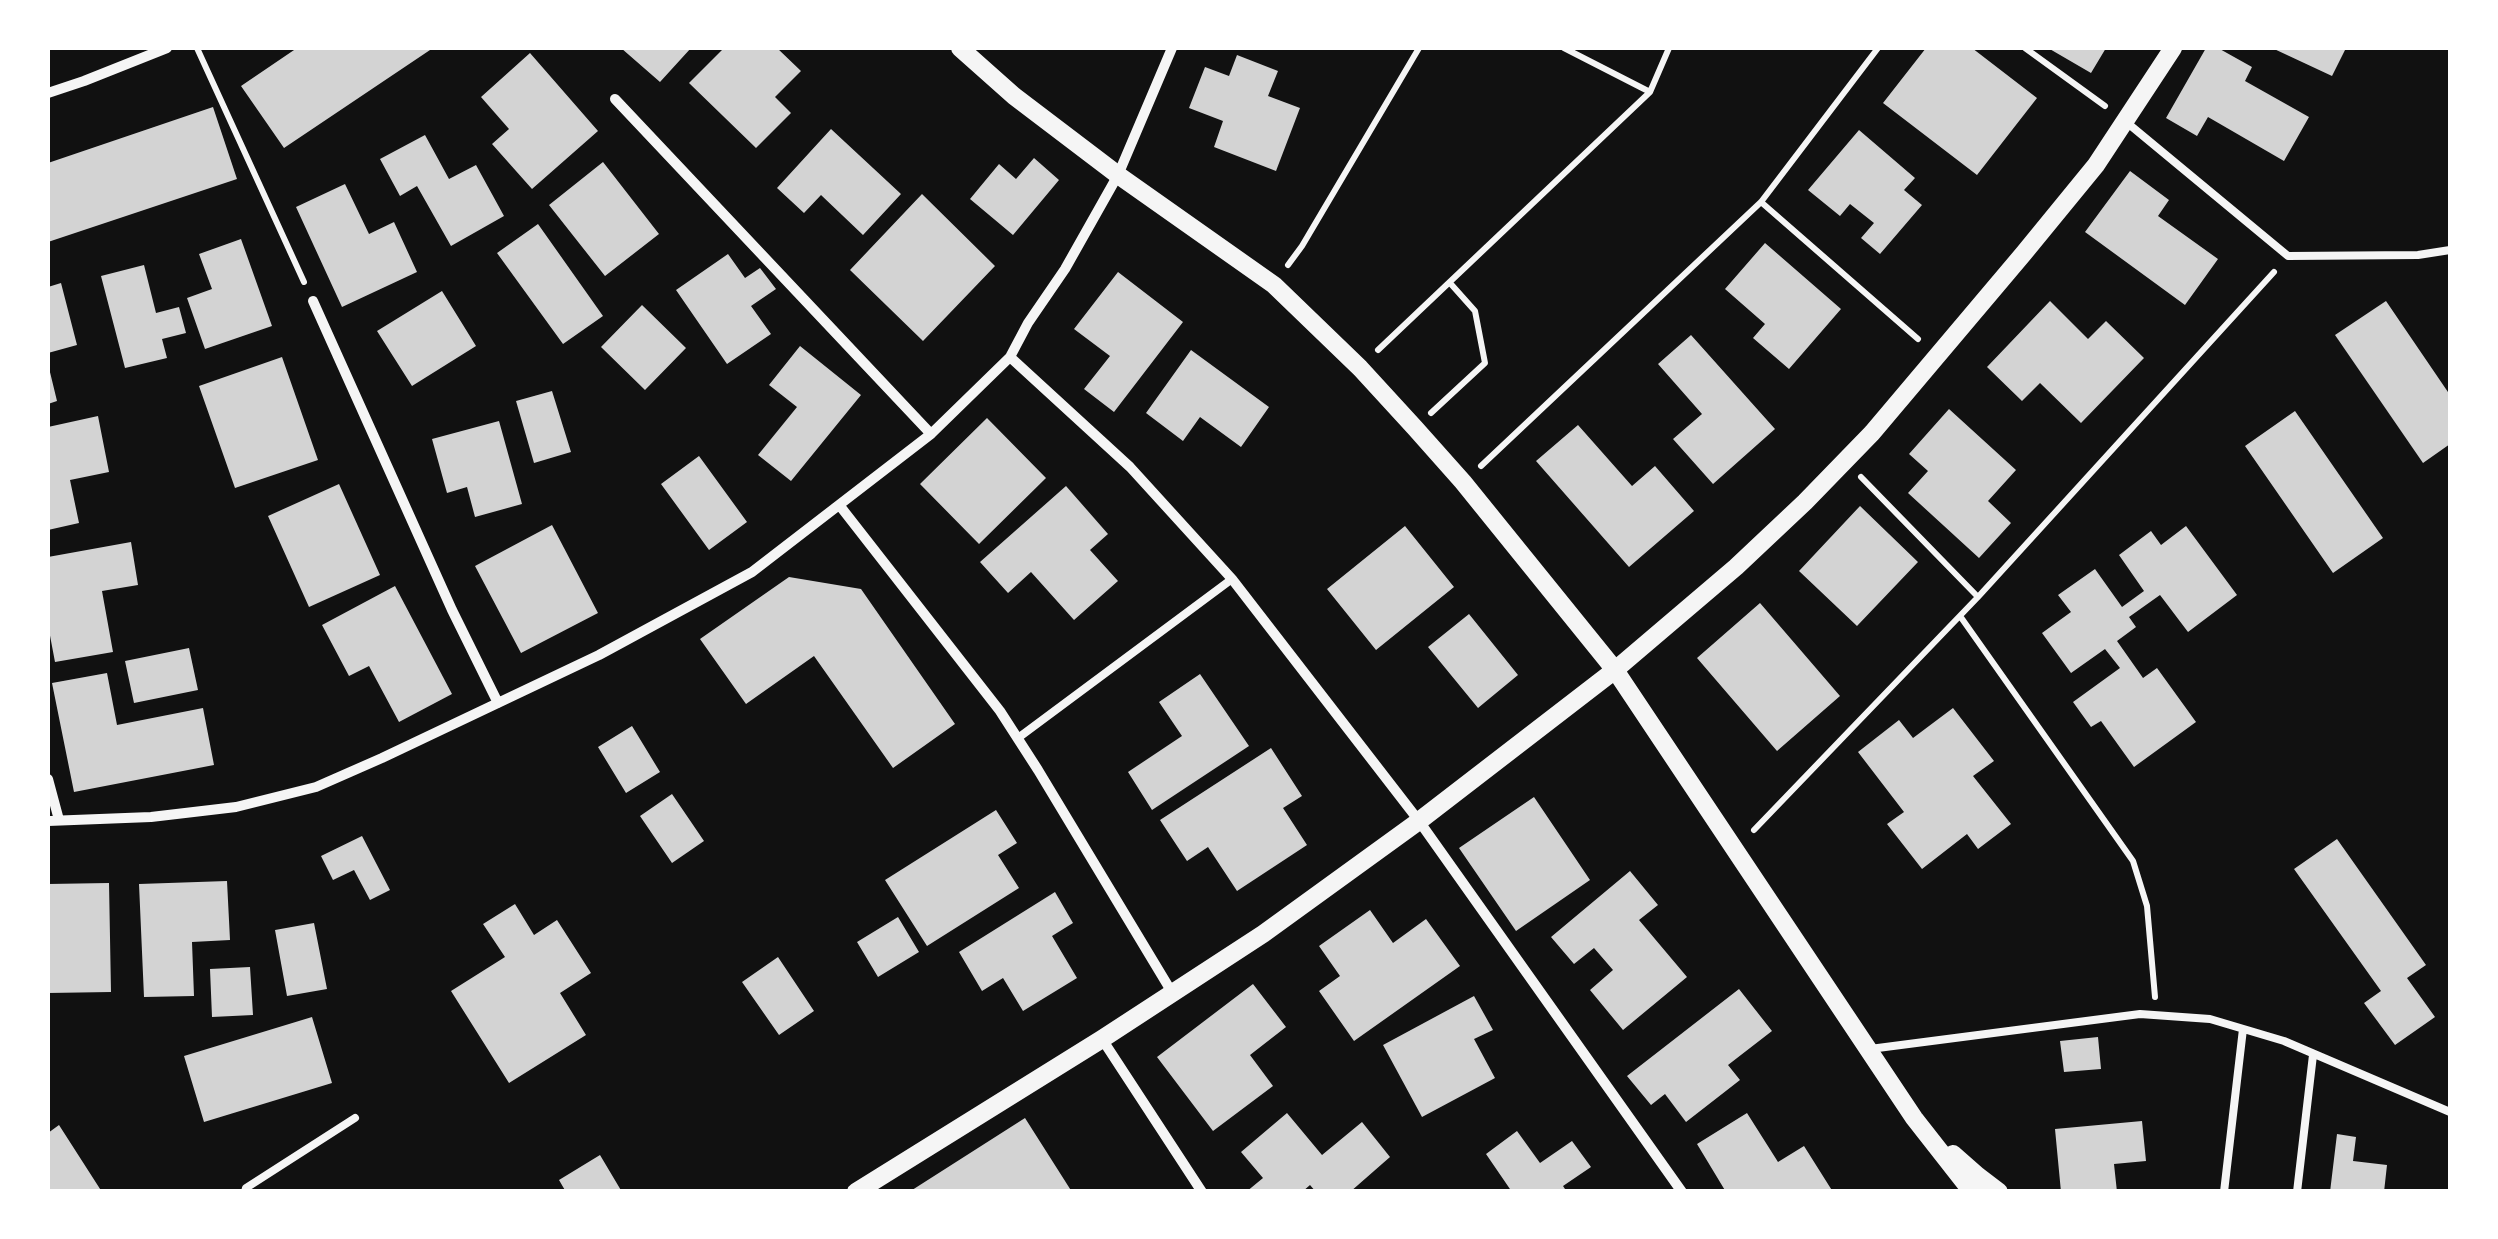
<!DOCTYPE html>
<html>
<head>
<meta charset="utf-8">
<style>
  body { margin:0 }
  #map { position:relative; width:2498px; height:1239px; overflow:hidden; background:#111; font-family:Mulish,sans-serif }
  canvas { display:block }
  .frame { position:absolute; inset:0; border:50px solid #fff; pointer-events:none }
</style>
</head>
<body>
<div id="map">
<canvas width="2498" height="1239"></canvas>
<div class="frame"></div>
</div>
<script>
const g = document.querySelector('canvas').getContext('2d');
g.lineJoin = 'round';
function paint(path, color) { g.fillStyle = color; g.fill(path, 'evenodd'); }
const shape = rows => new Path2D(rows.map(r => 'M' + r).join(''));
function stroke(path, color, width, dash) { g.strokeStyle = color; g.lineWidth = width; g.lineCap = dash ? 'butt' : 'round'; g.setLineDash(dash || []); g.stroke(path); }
paint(shape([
  [297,48,433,48,284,148,241,86],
  [621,48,691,48,660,82],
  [724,48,777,48,801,71,775,97,791,113,756,148,689,83],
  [1926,48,1972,48,2037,98,1977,175,1883,103],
  [2048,48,2106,48,2091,73],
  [2206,48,2218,48,2252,67,2245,81,2309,117,2284,161,2208,117,2197,136,2166,118],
  [2272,48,2346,48,2332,76],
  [530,53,598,131,532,189,492,144,509,129,481,97],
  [1237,55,1278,71,1268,96,1300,108,1276,171,1214,147,1223,121,1189,108,1205,67,1229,76],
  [213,107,237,179,48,242,48,163],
  [831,129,901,194,863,235,821,195,804,213,777,188],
  [1859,130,1915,178,1904,190,1922,205,1880,254,1861,238,1874,223,1850,204,1840,216,1808,190],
  [425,135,449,179,476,165,504,216,451,246,417,186,400,196,380,159],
  [1034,158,1059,180,1013,235,970,199,999,164,1016,179],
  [603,162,659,234,605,276,549,205],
  [2130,171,2169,200,2158,216,2218,259,2185,305,2085,232],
  [345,184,369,234,394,222,417,272,342,307,296,207],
  [922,194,995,266,923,341,850,270],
  [538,224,603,316,563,344,497,253],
  [241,239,272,326,205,349,187,298,212,289,199,254],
  [1765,243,1841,309,1789,369,1753,338,1765,324,1725,289],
  [728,254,745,278,760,268,776,289,751,306,771,334,727,364,676,290],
  [144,265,156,313,179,307,186,333,162,339,167,358,125,368,101,276],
  [1118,272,1183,322,1114,412,1084,389,1110,356,1074,329],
  [61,283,77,345,48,353,48,287],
  [442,291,476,346,412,386,377,331],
  [2050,301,2088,339,2106,321,2144,358,2081,423,2040,383,2022,401,1987,367],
  [2386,301,2450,395,2450,444,2423,463,2335,335],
  [642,305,686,348,645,390,601,347],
  [1691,335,1775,429,1713,484,1673,439,1702,414,1658,364],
  [800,346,861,395,791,481,758,455,797,407,769,385],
  [1191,350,1269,407,1241,447,1200,417,1183,441,1146,413],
  [282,357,318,460,235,488,199,386],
  [49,368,57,401,48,404,48,369],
  [552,391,571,452,534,463,516,401],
  [1949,409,2016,470,1988,501,2011,523,1979,558,1908,493,1928,471,1909,454],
  [2295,411,2383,538,2333,573,2245,446],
  [98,416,109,472,70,480,79,523,48,530,48,427],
  [987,418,1046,478,979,544,920,484],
  [499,421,522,504,475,517,467,487,447,493,432,439],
  [1578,425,1632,486,1655,466,1694,511,1629,567,1536,461],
  [699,456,747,522,709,550,661,484],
  [339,484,380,575,309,607,268,516],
  [1066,486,1108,534,1090,550,1118,581,1074,620,1031,572,1008,593,980,562],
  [1860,506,1918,562,1857,626,1799,571],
  [552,525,598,613,521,653,475,566],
  [1405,526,1454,587,1376,650,1327,589],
  [2186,526,2237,595,2188,632,2160,595,2129,617,2136,627,2117,641,2143,678,2157,668,2196,722,2134,767,2101,721,2091,727,2073,702,2120,668,2105,649,2071,673,2042,633,2071,612,2058,595,2095,569,2122,607,2144,591,2119,555,2151,531,2161,545],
  [131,542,138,585,102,591,113,652,55,662,48,625,48,557],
  [789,577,861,589,955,724,893,768,814,656,746,704,700,639],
  [395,586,452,694,399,722,369,666,349,676,322,625],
  [1760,603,1840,696,1777,751,1697,658],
  [1469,614,1518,675,1478,708,1428,647],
  [189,648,198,690,134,703,125,661],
  [107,673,117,725,203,708,214,765,74,792,52,683],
  [1200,674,1249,746,1152,810,1128,772,1182,736,1159,702],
  [1953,708,1994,761,1973,776,2011,824,1978,849,1967,834,1922,869,1887,824,1904,812,1858,752,1899,720,1913,738],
  [632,726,660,772,626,793,598,747],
  [1271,748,1302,796,1283,808,1307,845,1237,891,1208,847,1187,861,1160,820],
  [672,794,704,841,672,863,640,816],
  [1534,797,1590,880,1516,931,1459,848],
  [996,810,1017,843,998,855,1019,888,927,946,885,880],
  [362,836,390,890,370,900,354,870,333,880,321,856],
  [2337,839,2426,965,2407,978,2435,1017,2395,1045,2364,1003,2381,991,2294,869],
  [1630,871,1658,905,1639,920,1687,977,1623,1030,1590,990,1613,970,1594,948,1574,964,1551,937],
  [227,881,230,940,192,942,194,996,144,997,139,884],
  [109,883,111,992,48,993,48,884],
  [1055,892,1073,923,1052,936,1077,978,1023,1011,1003,978,982,991,959,952],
  [515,904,534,935,557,920,591,973,560,993,586,1035,509,1083,451,991,505,957,483,924],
  [1370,910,1393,943,1426,919,1460,966,1354,1041,1319,991,1340,976,1319,946],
  [898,917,919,952,878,977,857,942],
  [314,923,327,989,287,996,275,930],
  [778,957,814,1011,779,1035,742,982],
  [250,967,253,1015,212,1017,210,969],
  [1253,984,1286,1027,1250,1055,1273,1086,1213,1131,1157,1057],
  [1739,989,1772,1031,1728,1065,1740,1080,1686,1122,1665,1094,1651,1105,1627,1076],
  [1474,996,1493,1030,1474,1039,1495,1078,1422,1117,1383,1045],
  [312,1017,332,1083,204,1122,184,1056],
  [2098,1037,2101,1069,2064,1072,2060,1041],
  [1287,1113,1322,1155,1362,1122,1390,1157,1350,1192,1316,1192,1310,1185,1302,1192,1246,1192,1263,1178,1241,1152],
  [1747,1113,1778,1162,1804,1146,1833,1192,1726,1192,1697,1144],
  [1025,1118,1072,1192,909,1192],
  [2142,1121,2146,1161,2114,1164,2117,1192,2061,1192,2055,1129],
  [59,1125,102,1192,48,1190,48,1133],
  [1517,1131,1540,1163,1572,1141,1591,1167,1563,1186,1567,1192,1512,1192,1486,1154],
  [2337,1134,2356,1137,2353,1161,2387,1165,2384,1192,2330,1192],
  [600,1155,622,1192,566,1192,559,1180]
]), '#d3d3d3');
stroke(shape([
  [197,48,304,282],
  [1564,48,1650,92],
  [2025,48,2105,106],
  [1761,202,1918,339],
  [1288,265,1302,246,1419,48],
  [1378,350,1650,92,1669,48],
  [1431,413,1485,363,1475,311,1450,283],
  [1481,466,1761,202,1878,48],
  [1861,477,1978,597,2274,272],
  [1960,616,2133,861,2147,906,2155,997],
  [1754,830,1978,597]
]), '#f5f5f5', 6);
stroke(shape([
  [2125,121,2288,256,2418,255,2450,250],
  [1018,738,1232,579],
  [1870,1049,2140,1014,2210,1019,2284,1041,2450,1112],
  [245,1192,246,1188,355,1118],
  [2224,1192,2243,1029],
  [2297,1192,2313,1055]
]), '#f5f5f5', 8);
stroke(shape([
  [48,93,84,81,167,48],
  [615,99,931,434],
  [313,301,452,610,498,703],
  [1010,357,1130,467,1232,579,1419,821,1682,1192],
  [840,506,1000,711,1038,770,1173,994],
  [48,779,59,820],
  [48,821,151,817,236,807,316,787,382,758,599,655,752,572,931,434,1010,357,1028,323,1065,269,1118,175,1172,48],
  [1102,1039,1202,1192]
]), '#f5f5f5', 10);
stroke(shape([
  [960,48,1014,96,1118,175,1274,285,1360,368,1415,428,1463,482,1615,670,1914,1118,1972,1192],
  [1953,1154,1978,1176,1999,1192],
  [856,1192,1102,1039,1263,934,1419,821,1615,670,1736,567,1805,502,1872,433,2024,253,2096,165,2173,48]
]), '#f5f5f5', 18);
</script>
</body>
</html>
